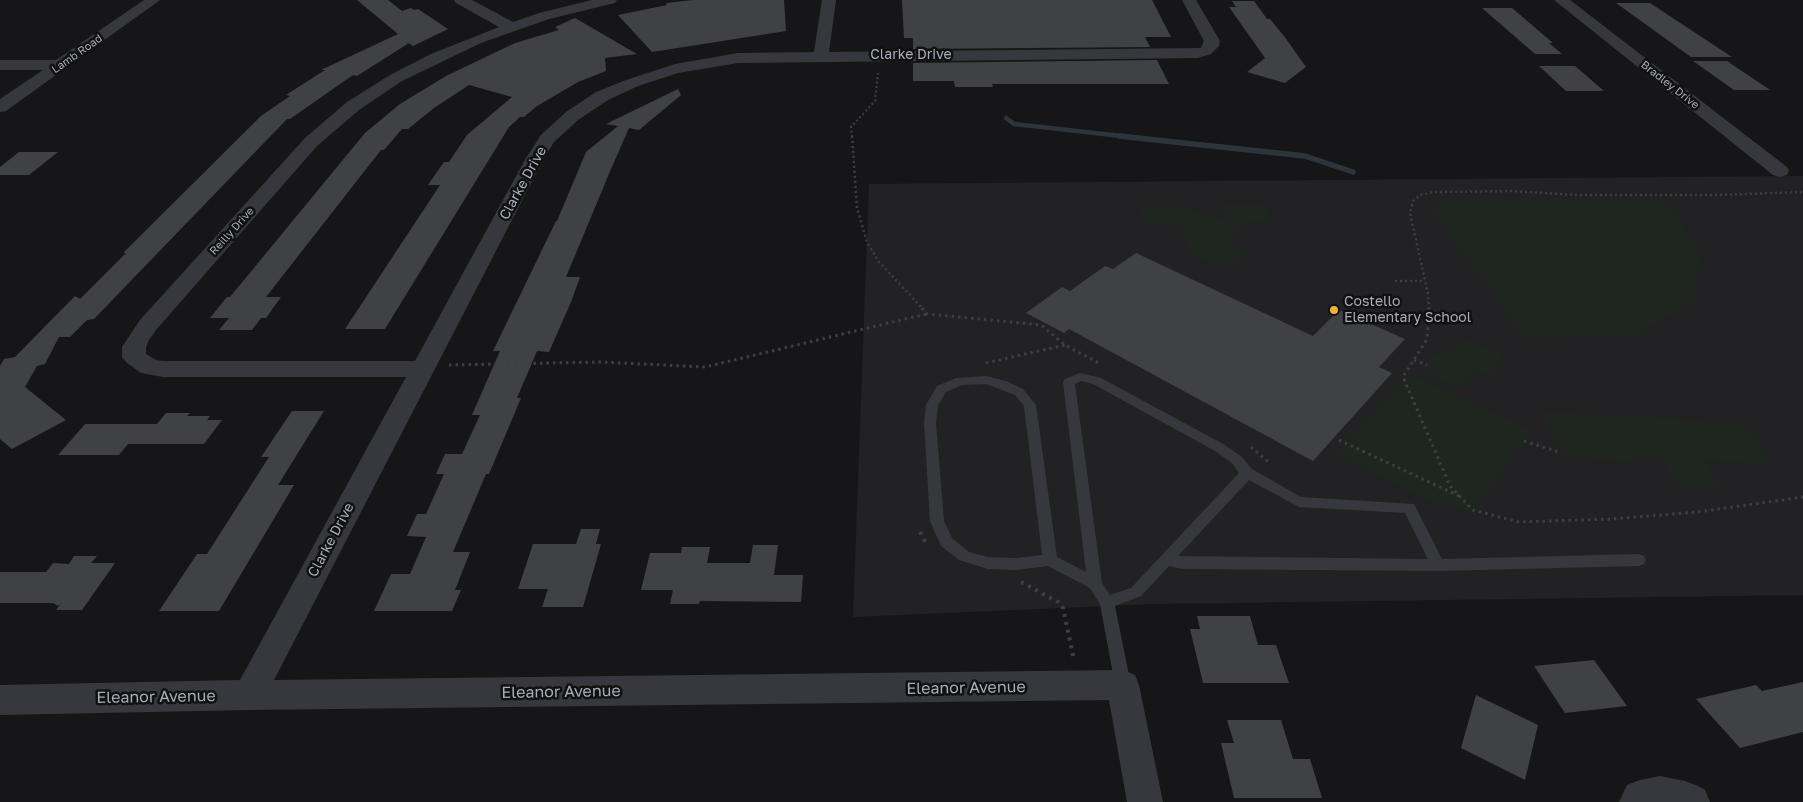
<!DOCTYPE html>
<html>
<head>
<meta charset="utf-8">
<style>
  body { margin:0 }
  canvas { display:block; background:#161618 }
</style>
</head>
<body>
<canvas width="1803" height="802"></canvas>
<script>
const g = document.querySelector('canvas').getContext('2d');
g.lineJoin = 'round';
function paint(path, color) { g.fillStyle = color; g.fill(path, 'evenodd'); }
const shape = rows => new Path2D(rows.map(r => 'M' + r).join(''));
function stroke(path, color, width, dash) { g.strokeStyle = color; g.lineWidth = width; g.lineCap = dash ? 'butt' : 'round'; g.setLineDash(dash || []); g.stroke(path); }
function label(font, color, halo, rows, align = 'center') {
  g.font = font + ' "Golos Text",sans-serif'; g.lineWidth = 5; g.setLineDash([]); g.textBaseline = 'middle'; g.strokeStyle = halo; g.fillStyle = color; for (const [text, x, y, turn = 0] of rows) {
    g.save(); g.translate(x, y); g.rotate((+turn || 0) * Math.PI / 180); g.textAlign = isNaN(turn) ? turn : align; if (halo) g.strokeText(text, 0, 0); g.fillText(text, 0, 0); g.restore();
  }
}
paint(shape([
  [1803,176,1803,595,1152,604,853,617,869,184]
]), '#222225');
paint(shape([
  [1438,202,1668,202,1700,252,1695,301,1634,336,1525,338,1430,208],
  [1264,204,1273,222,1244,221,1227,242,1247,253,1235,264,1215,265,1189,254,1179,222,1143,222,1138,206,1176,205,1229,221,1223,205],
  [1462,337,1504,354,1492,377,1474,370,1461,388,1422,372,1435,354,1453,349],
  [1409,374,1532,430,1473,513,1445,502,1440,507,1335,453],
  [1540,411,1743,423,1774,464,1704,460,1722,489,1679,487,1659,457,1632,457,1634,462,1558,457,1560,448]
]), '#1e261f');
stroke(shape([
  [1006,118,1014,124,1130,137]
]), '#2c353c', 4.5);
stroke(shape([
  [1119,136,1305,156,1353,172]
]), '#2c353c', 5.5);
paint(shape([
  [357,0,388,0,402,11,411,8,414,10,418,9,448,29,413,46,409,43,357,76,353,75,290,119,287,119,94,319,87,320,70,337,59,337,45,364,37,366,25,387,66,420,12,449,0,439,0,366,4,359,15,357,75,296,80,299,126,253,123,253,261,116,290,96,286,95,325,70,321,70,398,34],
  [693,0,784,0,786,31,652,52,618,15,667,5,666,3],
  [902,0,1152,0,1171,37,1145,37,1150,47,913,49,913,38,904,38],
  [1232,1,1254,1,1267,19,1270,19,1284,36,1306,67,1285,83,1247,72,1265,58,1229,7,1236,7],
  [1616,3,1650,3,1732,57,1691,57],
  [1482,8,1512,8,1553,43,1549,43,1562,54,1535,54],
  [575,18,637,54,605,58,606,71,578,82,537,106,524,117,520,117,509,127,385,329,345,329,440,185,428,185,444,162,449,162,467,135,512,97,469,85,434,108,408,129,402,129,384,150,381,150,266,297,281,297,266,318,261,318,252,330,219,330,229,318,210,318,227,297,230,297,365,133,400,104,446,76,515,43,559,30,555,27],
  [1157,60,1169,84,992,84,993,87,955,87,954,81,913,81,913,63],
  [1693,61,1727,61,1770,90,1734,90],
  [1539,66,1575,66,1604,91,1566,91],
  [678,89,681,95,639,130,629,128,611,169,566,277,580,277,571,302,549,352,537,351,517,398,521,398,489,474,486,474,453,552,470,552,455,590,461,590,452,611,374,611,391,574,410,574,426,537,407,536,417,514,426,514,444,474,436,474,445,454,462,454,480,415,472,415,500,351,493,351,556,221,557,221,586,152,618,126,606,124],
  [19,152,58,152,29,175,0,175,0,167],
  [1136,253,1313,336,1339,310,1405,339,1379,367,1392,373,1313,461,1069,329,1064,333,1026,313,1062,287,1070,291,1105,266,1113,269],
  [292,411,324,411,278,485,294,485,219,611,159,611,197,554,207,554,269,457,261,457],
  [166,413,190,413,187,416,210,416,207,420,222,420,204,444,128,444,119,455,58,455,85,424,157,424],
  [581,529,600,529,596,544,601,544,583,607,542,607,548,589,518,589,533,544,576,544],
  [753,545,778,545,774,575,803,575,801,602,700,601,699,604,670,604,673,590,641,590,650,553,681,553,682,547,710,547,707,563,750,563],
  [74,556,97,556,91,563,115,563,82,610,56,610,62,602,58,606,53,603,0,603,0,572,46,572,53,563,69,564],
  [1197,616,1250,616,1258,645,1276,645,1289,683,1203,683,1190,629,1200,629],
  [1594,660,1627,706,1565,713,1534,666],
  [1803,682,1803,732,1740,748,1696,699,1756,685,1762,691],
  [1476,695,1538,725,1525,780,1461,748],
  [1227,720,1281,720,1293,759,1310,759,1322,798,1234,798,1221,743,1234,743]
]), '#404145');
stroke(shape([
  [852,137,851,127,875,101,878,73]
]), '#3d3f44', 2, [2, 2.5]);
stroke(shape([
  [852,136,857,208,867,242,879,262,923,309],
  [1395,281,1425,281],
  [1429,309,1428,294,1410,213,1413,201,1420,195,1434,192,1512,191,1576,195,1717,195,1803,192]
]), '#3d3f44', 2.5, [2, 3]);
stroke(shape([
  [922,308,927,314,1041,325,1065,345,1099,363],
  [1429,308,1427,339,1403,377,1450,486,1473,510,1519,522,1612,519,1698,512,1803,497],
  [1414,360,1427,365],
  [986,363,1065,345],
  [449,365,599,362,705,367,926,314],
  [1339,440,1459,496],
  [1524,441,1559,452],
  [1251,447,1271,464]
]), '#3d3f44', 3, [2.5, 4]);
stroke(shape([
  [920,532,926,544],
  [1021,582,1058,602,1063,608,1074,660]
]), '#3d3f44', 4, [3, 5]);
paint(shape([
  [1080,373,1101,378,1225,445,1242,457,1252,469,1301,497,1414,504,1442,559,1639,554,1644,556,1646,560,1644,564,1639,566,1438,571,1182,569,1169,566,1141,596,1115,606,1131,685,1129,690,1123,692,1117,690,1115,685,1100,604,1090,588,1048,566,1016,570,988,569,959,560,941,546,930,521,924,423,926,405,937,386,956,378,986,376,1006,381,1023,389,1036,405,1057,557,1086,572,1063,382,1065,379,1080,373],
  [1081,381,1093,384,1215,451,1232,463,1239,473,1131,588,1110,595,1102,583,1075,384,1081,381],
  [986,384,1015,395,1024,406,1042,555,1016,558,988,557,969,552,952,538,944,521,936,423,938,405,946,392,962,385,986,384],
  [1249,480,1299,507,1405,513,1428,559,1178,556,1249,480]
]), '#37383d');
paint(shape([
  [144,0,160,0,6,111,0,112,0,99,43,70,0,70,0,60,56,60,144,0],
  [454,0,472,0,513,22,539,13,592,0,617,0,615,3,549,19,481,43,402,81,359,110,317,146,156,330,149,340,146,347,146,354,156,360,163,361,415,361,526,158,541,135,566,112,596,92,626,80,675,64,738,53,814,52,822,0,836,0,829,52,1201,48,1204,41,1182,0,1196,0,1220,41,1219,46,1211,54,1198,58,738,63,678,73,638,86,608,100,578,120,554,142,544,158,274,680,1123,670,1135,675,1139,685,1163,802,1127,802,1109,700,249,710,0,715,0,685,240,680,406,377,163,377,141,373,126,362,122,357,122,347,140,320,305,138,347,102,390,75,431,54,499,27,456,3,454,0],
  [1554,0,1570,0,1787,167,1789,171,1787,175,1780,177,1773,175,1554,0],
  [1660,776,1685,781,1698,786,1705,790,1710,802,1619,802,1627,785,1640,780,1660,776]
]), '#37383d');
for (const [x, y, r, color] of [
  [1334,310,5,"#f2b134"]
]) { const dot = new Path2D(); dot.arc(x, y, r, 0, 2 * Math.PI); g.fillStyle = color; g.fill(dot); stroke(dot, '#111113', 2); }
label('11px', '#a8adb8', '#111113', [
  ["Lamb Road",77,54,-35],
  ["Bradley Drive",1670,85,38],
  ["Reilly Drive",232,231,-48]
]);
label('14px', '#a8adb8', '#111113', [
  ["Clarke Drive",911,55],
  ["Clarke Drive",523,183,-61],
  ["Clarke Drive",331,540,-62]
]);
label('14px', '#a8adb8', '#111113', [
  ["Costello",1344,302],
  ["Elementary School",1344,318]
], 'left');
label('16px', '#a8adb8', '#111113', [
  ["Eleanor Avenue",966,688,-1],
  ["Eleanor Avenue",561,692,-1],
  ["Eleanor Avenue",156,697,-1]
]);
</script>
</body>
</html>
